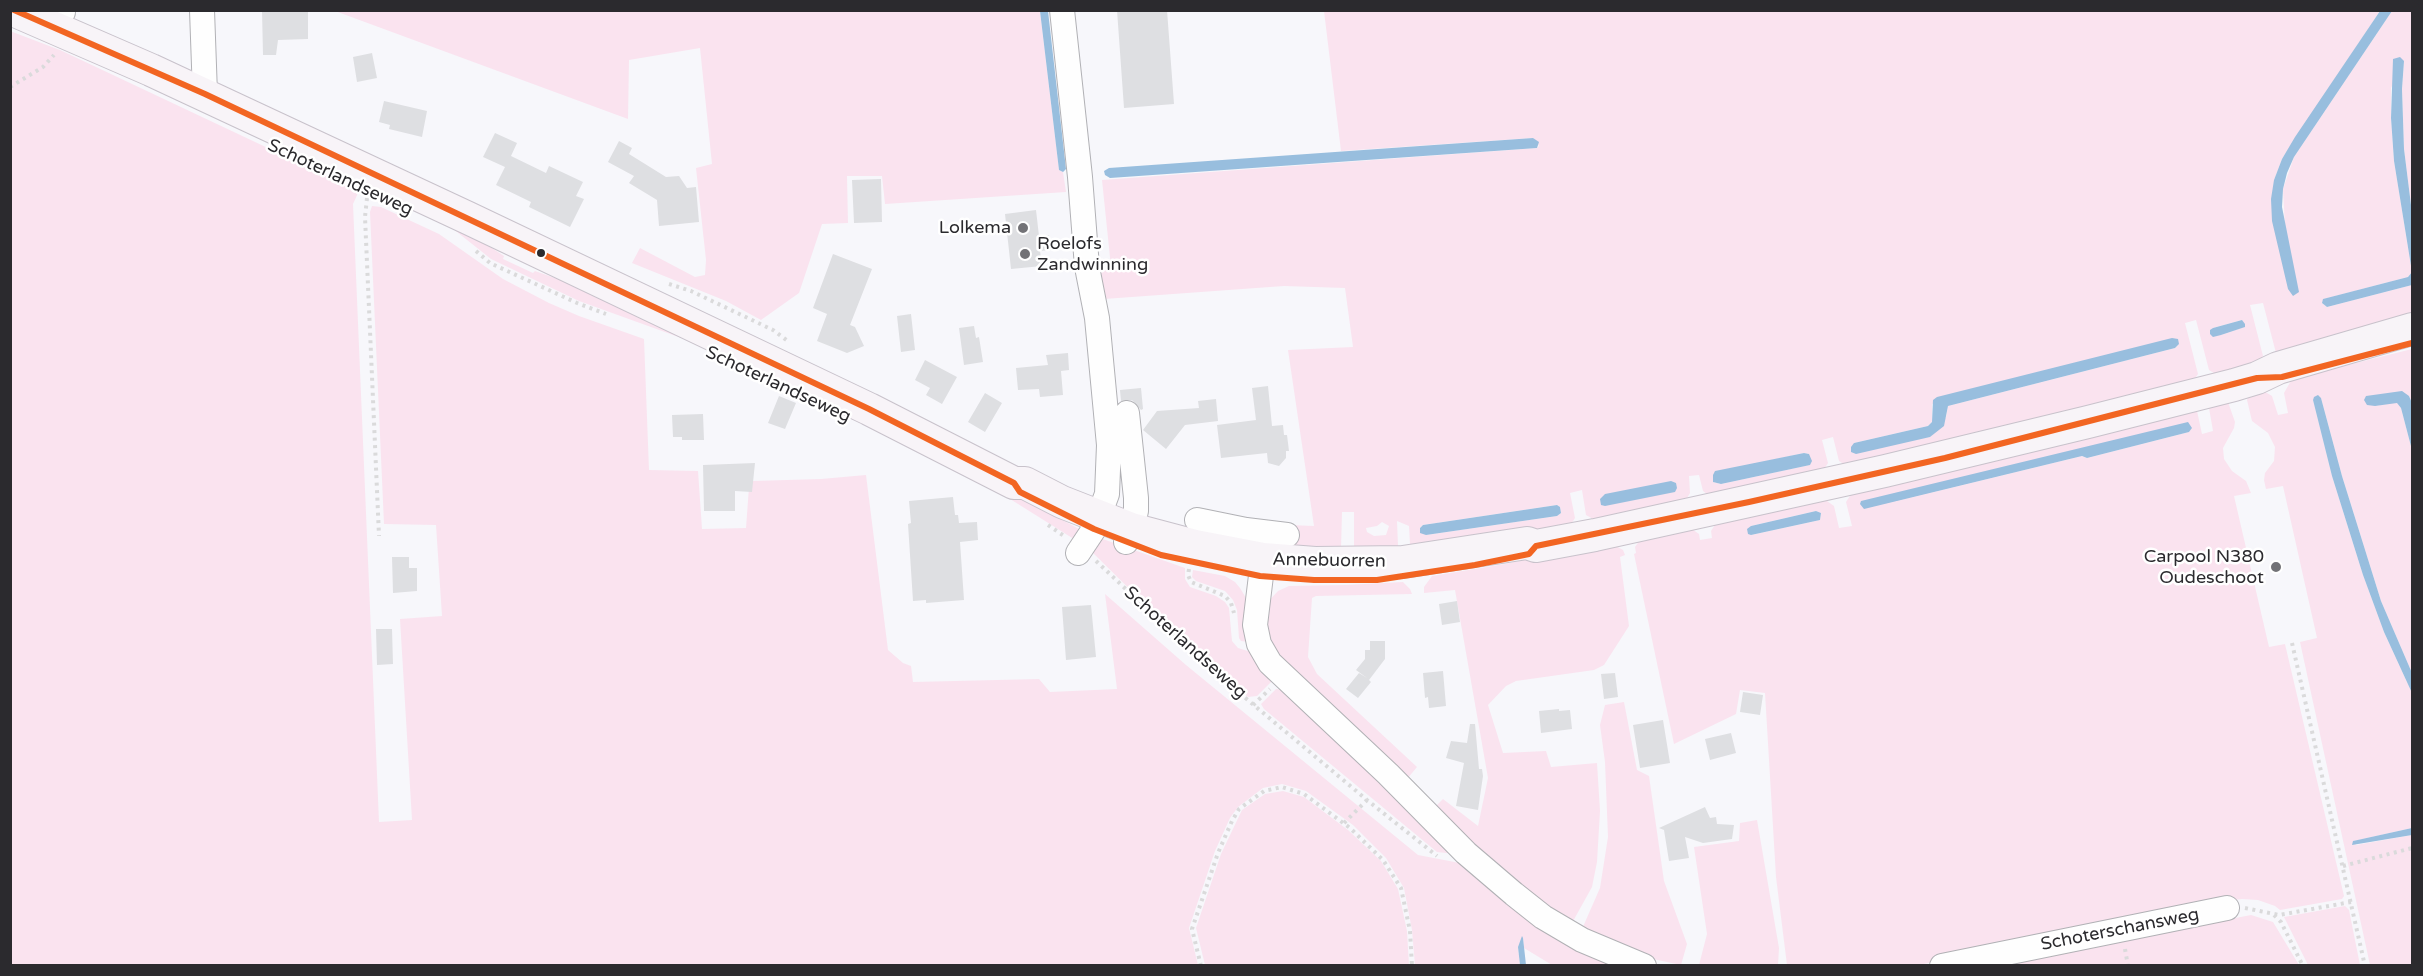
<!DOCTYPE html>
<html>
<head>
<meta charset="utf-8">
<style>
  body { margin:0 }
  #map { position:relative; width:2423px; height:976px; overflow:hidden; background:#f7f7fb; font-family:"Varela Round",sans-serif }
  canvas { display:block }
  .frame { position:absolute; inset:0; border:12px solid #2b2a2e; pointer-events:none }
</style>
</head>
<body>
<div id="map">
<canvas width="2423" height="976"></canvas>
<div class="frame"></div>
</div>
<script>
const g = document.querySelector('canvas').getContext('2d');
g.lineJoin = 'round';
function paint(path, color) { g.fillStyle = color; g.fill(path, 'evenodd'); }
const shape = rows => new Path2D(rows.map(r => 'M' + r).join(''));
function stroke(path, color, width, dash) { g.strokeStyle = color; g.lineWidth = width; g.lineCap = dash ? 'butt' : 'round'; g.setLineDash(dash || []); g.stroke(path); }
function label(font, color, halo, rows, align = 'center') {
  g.font = font + ' "Varela Round",sans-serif'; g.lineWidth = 5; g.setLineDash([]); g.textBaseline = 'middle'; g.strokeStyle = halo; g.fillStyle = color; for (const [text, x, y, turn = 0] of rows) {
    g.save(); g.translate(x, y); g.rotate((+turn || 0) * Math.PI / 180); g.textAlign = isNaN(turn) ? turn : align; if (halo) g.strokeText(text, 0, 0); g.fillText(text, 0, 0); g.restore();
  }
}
paint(shape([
  [335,11,1040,11,1059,170,1063,172,1066,192,885,204,882,176,847,176,848,223,822,224,799,293,761,320,726,301,632,263,640,248,695,277,705,275,706,260,696,168,712,164,700,48,629,60,628,119],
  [1324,11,2380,11,2282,159,2274,180,2285,227,2283,189,2294,157,2392,11,2412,11,2412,213,2404,149,2402,89,2404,61,2391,88,2391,118,2394,161,2412,272,2408,277,2324,299,2322,303,2327,307,2412,285,2412,324,2276,353,2263,303,2250,305,2263,356,2256,369,2222,378,2209,370,2196,320,2185,323,2198,374,2188,388,1853,470,1839,461,1833,437,1822,440,1828,463,1818,478,1715,500,1703,491,1699,475,1689,476,1690,493,1682,507,1602,524,1586,515,1582,490,1570,493,1575,518,1566,532,1422,556,1410,544,1409,526,1397,521,1398,546,1388,558,1354,548,1354,512,1342,512,1341,549,1281,556,1289,525,1314,526,1288,350,1353,347,1345,288,1284,286,1104,299,1098,269,1111,267,1102,180,1537,148,1539,146,1533,138,1341,151],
  [2242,320,2244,327,2221,335,2213,328],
  [2179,344,2175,348,1948,406,1946,417,1930,437,1854,443,1928,426,1932,422,1932,404],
  [1804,453,1809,454,1809,465,1721,484,1713,482,1740,467],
  [1557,505,1560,507,1561,513,1557,516,1426,535,1420,528,1423,525],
  [1382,522,1389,526,1386,535,1374,536,1367,532,1366,528,1377,526],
  [10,31,60,50,359,191,353,204,379,822,412,820,400,619,442,616,436,525,384,524,370,212,372,206,381,207,439,234,503,279,549,303,579,316,644,339,649,470,698,471,702,529,746,528,749,487,753,481,821,479,866,475,888,650,903,663,911,666,913,682,1039,679,1050,692,1117,689,1105,594,1186,665,1418,855,1465,864,1616,965,1552,965,1524,948,1523,938,1518,947,1520,965,1415,965,1412,930,1404,888,1386,858,1353,825,1306,791,1282,784,1263,788,1238,807,1230,818,1215,851,1189,928,1198,965,11,965],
  [379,193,456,224,504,256,503,259,533,273,535,271,601,294,698,344,579,301,491,259,452,228],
  [2412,349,2412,403,2409,396,2375,406,2397,402,2401,408,2412,450,2412,673,2381,601,2342,476,2321,398,2313,400,2332,476,2363,575,2384,632,2412,693,2412,828,2354,841,2356,845,2412,835,2412,965,2370,965,2300,642,2317,638,2283,486,2266,489,2264,480,2265,473,2274,461,2275,447,2268,433,2252,421,2247,400,2248,397,2262,390,2272,396,2278,415,2288,413,2284,393,2292,379],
  [2212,400,2228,402,2235,422,2234,428,2223,448,2224,459,2232,471,2246,481,2251,493,2234,496,2269,647,2285,644,2344,896,2342,899,2280,910,2275,906,2258,900,2242,899,2218,902,1919,965,1787,965,1776,877,1765,693,1740,690,1736,714,1674,744,1634,554,1636,553,1635,547,1644,534,1686,525,1699,534,1700,540,1712,538,1711,531,1720,517,1820,496,1834,506,1839,528,1852,526,1846,502,1855,488,2189,406,2197,411,2202,434,2213,431,2209,408],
  [2192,428,2189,432,2087,458,2082,456,1864,509],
  [1816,511,1821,513,1820,520,1751,535,1751,526],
  [932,450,1079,529,1081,532,1077,541],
  [1097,537,1185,568,1185,579,1190,587,1216,596,1225,602,1229,608,1232,641,1238,648,1251,652,1272,681,1257,696,1248,697,1169,628,1088,548],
  [1609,542,1623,550,1625,555,1620,557,1629,626,1604,665,1594,670,1516,681,1506,686,1488,705,1503,753,1546,751,1551,767,1597,763,1600,811,1597,862,1592,887,1572,923,1538,901,1500,870,1435,807,1443,799,1478,826,1488,778,1455,590,1424,593,1424,587,1432,576,1505,564],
  [1193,570,1225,576,1235,582,1240,588,1246,598,1249,642,1241,641,1239,638,1237,610,1233,600,1225,591,1196,581,1192,577],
  [1403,582,1410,589,1412,594,1316,596,1312,598,1308,657,1317,674,1417,767,1407,779,1269,646,1265,605,1278,591,1289,586,1346,585],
  [1276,689,1285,690,1455,854,1437,852,1264,709,1261,704],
  [1624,702,1637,770,1649,776,1664,881,1687,944,1681,965,1653,959,1582,929,1600,888,1608,837,1605,762,1600,725,1605,705],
  [1283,791,1304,797,1348,830,1381,861,1398,889,1407,931,1409,965,1205,965,1196,928,1221,854,1242,810,1265,794],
  [1757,820,1779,948,1778,965,1699,965,1707,934,1694,847,1739,841,1740,823],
  [2345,906,2349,910,2360,965,2308,965,2284,917],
  [2251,915,2273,922,2299,965,1988,966]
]), '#fae3ef');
paint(shape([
  [1040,11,1048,11,1066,169,1063,172,1059,170],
  [2380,11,2392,11,2294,157,2287,173,2283,189,2282,207,2299,292,2293,296,2288,289,2272,221,2271,199,2274,180,2282,159,2295,137],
  [2400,57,2404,61,2402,89,2404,149,2412,213,2412,285,2327,307,2322,303,2323,299,2408,277,2412,272,2394,161,2391,118,2393,59],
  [1533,138,1539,142,1537,148,1110,178,1105,175,1104,171,1109,168],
  [2242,320,2245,324,2245,327,2221,335,2213,337,2210,334,2210,330,2213,328],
  [2172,338,2178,339,2179,344,2175,348,1948,406,1944,426,1930,437,1856,454,1851,452,1851,447,1854,443,1928,426,1932,422,1933,400,1937,397],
  [2402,391,2409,396,2412,403,2412,450,2401,408,2397,403,2375,406,2367,405,2364,400,2366,396],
  [2318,395,2321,398,2342,476,2381,601,2412,673,2412,693,2384,632,2363,575,2332,476,2313,400,2314,397],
  [2188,422,2192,428,2189,432,2087,458,2082,456,1864,509,1860,504,1861,501],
  [1804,453,1809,454,1812,461,1810,465,1721,484,1713,482,1713,475,1715,471],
  [1671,481,1676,483,1677,488,1675,492,1605,506,1601,505,1600,499,1605,494],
  [1557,505,1560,507,1561,513,1557,516,1426,535,1420,533,1420,528,1423,525],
  [1816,511,1821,513,1820,520,1751,535,1748,534,1747,529,1751,526],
  [2412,828,2412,835,2352,845,2353,841],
  [1522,936,1523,938,1526,965,1520,965,1518,947]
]), '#98bede');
paint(shape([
  [262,10,308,12,308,39,278,40,276,55,263,55],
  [1117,10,1167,10,1174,104,1124,108],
  [372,53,377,78,357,82,353,57],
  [384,101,427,111,422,137,389,129,390,125,379,122],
  [495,133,517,143,511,156,546,173,549,166,583,182,576,196,584,199,570,227,529,207,531,202,496,185,505,167,483,157],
  [619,141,632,148,629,154,666,177,679,176,687,188,696,187,699,222,659,226,657,200,629,183,634,176,608,162],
  [881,179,882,222,854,223,852,180],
  [1036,210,1039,236,1049,235,1051,250,1040,251,1042,266,1011,269,1005,214],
  [833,254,872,269,850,325,855,327,864,346,847,353,817,341,827,314,813,308],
  [911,314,915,350,901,352,897,316],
  [974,326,976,338,979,337,983,362,964,365,959,328],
  [1068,353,1069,370,1061,371,1063,395,1040,397,1039,389,1018,390,1016,368,1048,365,1046,355],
  [925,360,957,377,942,404,926,395,930,388,915,380],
  [1268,386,1272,426,1283,425,1284,435,1287,435,1289,451,1286,451,1286,458,1279,466,1268,463,1267,453,1221,458,1217,425,1256,420,1252,388],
  [1141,388,1143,409,1141,410,1132,400,1121,401,1120,390],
  [985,393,1002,403,985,432,968,422],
  [779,396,796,403,785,429,768,423],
  [1216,399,1218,421,1185,425,1166,449,1143,430,1157,411,1199,408,1198,401],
  [703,414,704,440,682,440,682,437,673,437,672,415],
  [755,463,752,492,735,491,735,511,704,511,703,465],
  [953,497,955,515,958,515,959,523,977,522,978,540,960,542,964,600,926,603,926,600,913,601,908,524,911,523,909,501],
  [392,557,409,557,409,568,417,568,417,591,393,593],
  [1457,601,1460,622,1442,625,1439,604],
  [1091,605,1096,657,1066,660,1062,607],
  [376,629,392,629,393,664,377,665],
  [1370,641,1385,641,1385,659,1369,680,1371,682,1358,698,1346,689,1359,673,1367,678,1356,670,1365,659,1365,650,1370,650],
  [1443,671,1446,706,1429,708,1428,697,1425,698,1423,673],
  [1615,673,1618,697,1604,699,1601,674],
  [1743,692,1763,695,1760,715,1740,712],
  [1559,709,1559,711,1570,710,1572,729,1541,733,1539,711],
  [1663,720,1670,763,1640,768,1633,725],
  [1470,724,1475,724,1479,769,1482,769,1483,776,1478,810,1456,806,1464,763,1446,758,1451,741,1467,743],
  [1731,733,1736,753,1710,760,1705,739],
  [1705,807,1710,818,1716,817,1717,824,1734,825,1732,839,1703,843,1685,837,1689,858,1669,861,1664,830,1659,828]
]), '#dedfe2');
const minor = shape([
  [202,10,205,94],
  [1062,10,1080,177,1087,267,1097,318,1109,445,1107,494,1094,529,1078,553],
  [63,12,63,10],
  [1197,520,1246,530,1287,535],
  [1269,534,1267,555,1263,559,1255,625,1259,644,1270,663,1388,774,1466,853,1514,894,1543,917,1582,940,1644,966],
  [1126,542,1136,511,1136,498,1127,413],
  [1942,966,2227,908]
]);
const major = shape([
  [13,10,151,70,468,218,869,409,1014,483,1025,483,1062,502,1131,529,1195,546,1263,559,1315,563,1403,562,1527,543,1536,546,1595,535,1885,471,2088,422,2234,385,2257,378,2278,368,2412,329]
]);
stroke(minor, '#b1b1b5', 26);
stroke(major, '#c8c2cb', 34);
stroke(shape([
  [10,87,43,67,54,55],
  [10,171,10,188],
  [367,198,365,217,379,536],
  [476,251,490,263,577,303,606,314],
  [669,284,691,291,773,330,789,342],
  [1048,525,1064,536],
  [1096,561,1212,670,1367,800,1437,856],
  [1189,569,1188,575,1191,582,1225,596,1231,603,1234,613],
  [2292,643,2365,966],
  [1253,705,1270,689],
  [1344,823,1367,800],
  [2343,866,2412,848],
  [2245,908,2279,915,2351,902],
  [2274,915,2281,922,2303,966],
  [2125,949,2128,966],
  [1201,966,1192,929,1218,853,1232,821,1239,809,1264,791,1282,787,1304,794,1350,828,1383,860,1401,888,1410,931,1412,966]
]), '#dadadb', 4, [3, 4.5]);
stroke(minor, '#fefefe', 24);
stroke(major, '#f8f4f8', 32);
stroke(shape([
  [14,10,205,94,869,409,1014,483,1020,492,1094,529,1161,555,1260,576,1314,580,1377,580,1475,565,1529,554,1536,546,1749,502,1945,458,2257,378,2282,377,2412,343]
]), '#f26522', 6);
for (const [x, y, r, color] of [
  [1023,228,6,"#727276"],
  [541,253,5,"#2b2a2e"],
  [1025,254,6,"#727276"],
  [2276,567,6,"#727276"]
]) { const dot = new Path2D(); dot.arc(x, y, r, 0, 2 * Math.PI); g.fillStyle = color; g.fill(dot); stroke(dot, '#fff', 2); }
label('18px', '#2b2a2e', '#fff', [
  ["Schoterlandseweg",340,178,25],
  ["Schoterlandseweg",778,385,25],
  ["Annebuorren",1329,561,1],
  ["Schoterlandseweg",1185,643,42],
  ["Schoterschansweg",2120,930,-11]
]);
label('18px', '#2b2a2e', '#fff', [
  ["Lolkema",1011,228],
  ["Roelofs",1037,244,"left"],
  ["Zandwinning",1037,265,"left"],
  ["Carpool N380",2264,557],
  ["Oudeschoot",2264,578]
], 'right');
</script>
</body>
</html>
